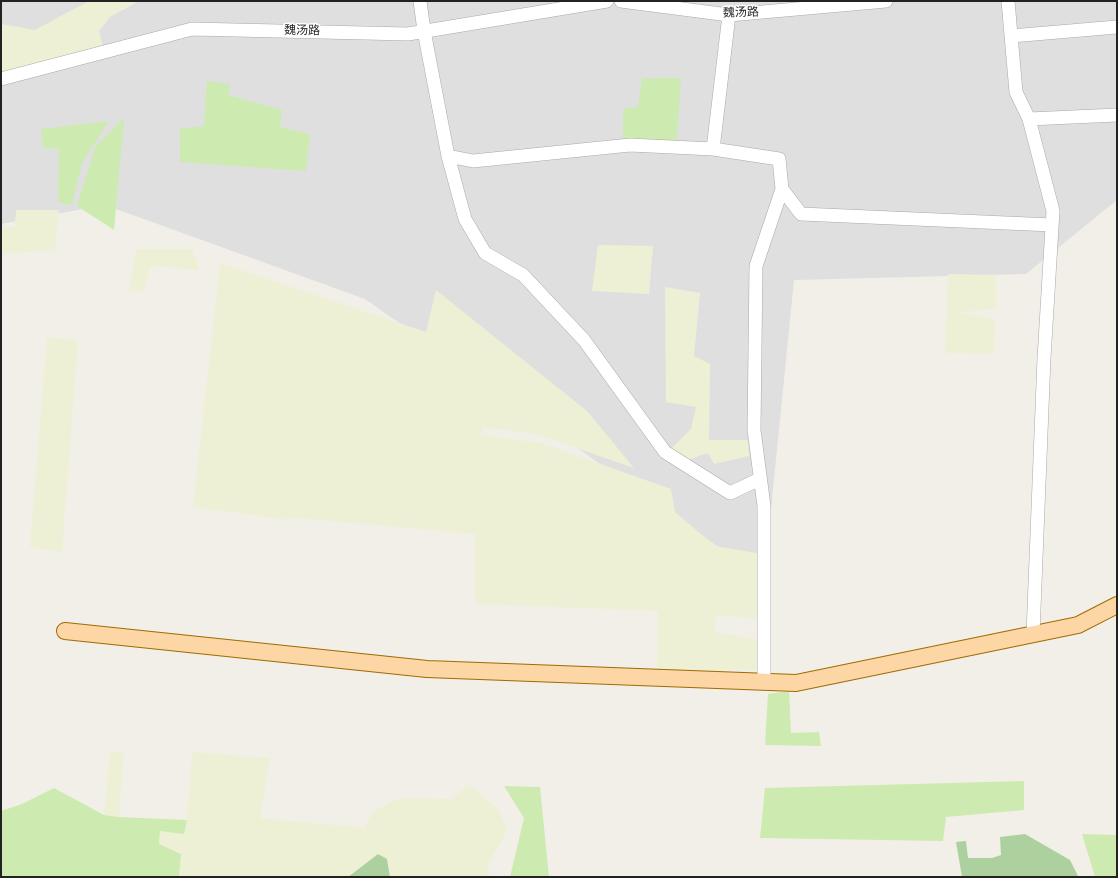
<!DOCTYPE html>
<html>
<head>
<meta charset="utf-8">
<style>
  body { margin:0 }
  #map { position:relative; width:1118px; height:878px; overflow:hidden; background:#f2efe9; font-family:"DejaVu Sans",sans-serif }
  canvas { display:block }
  .frame { position:absolute; inset:0; border:2px solid #222; pointer-events:none }
</style>
</head>
<body>
<div id="map">
<canvas width="1118" height="878"></canvas>
<div class="frame"></div>
</div>
<script>
const g = document.querySelector('canvas').getContext('2d');
g.lineJoin = 'round';
function paint(path, color) { g.fillStyle = color; g.fill(path, 'evenodd'); }
const shape = rows => new Path2D(rows.map(r => 'M' + r).join(''));
function stroke(path, color, width, dash) { g.strokeStyle = color; g.lineWidth = width; g.lineCap = dash ? 'butt' : 'round'; g.setLineDash(dash || []); g.stroke(path); }
function label(font, color, halo, rows, align = 'center') {
  g.font = font + ' "DejaVu Sans","Noto Sans SC",sans-serif'; g.lineWidth = 3; g.setLineDash([]); g.textBaseline = 'middle'; g.strokeStyle = halo; g.fillStyle = color; for (const [text, x, y, turn = 0] of rows) {
    g.save(); g.translate(x, y); g.rotate((+turn || 0) * Math.PI / 180); g.textAlign = isNaN(turn) ? turn : align; if (halo) g.strokeText(text, 0, 0); g.fillText(text, 0, 0); g.restore();
  }
}
paint(shape([
  [1,1,1117,1,1117,200,1026,274,794,280,764,579,365,299,105,205,1,224]
]), '#e0dfdf');
paint(shape([
  [89,1,139,1,110,17,99,31,103,47,1,74,1,24,35,30],
  [16,210,59,210,55,251,1,253,1,227,15,227],
  [598,245,653,246,649,294,592,291],
  [136,249,192,249,200,270,150,266,144,292,129,291],
  [220,263,426,332,436,290,587,411,634,468,536,434,483,427,481,435,541,443,671,489,675,512,715,546,762,554,763,619,716,615,715,632,762,640,762,670,657,671,658,611,475,604,475,534,307,519,289,518,289,520,193,507],
  [948,274,996,275,996,308,958,313,995,319,994,354,945,353],
  [665,287,700,293,694,356,710,364,709,440,748,440,749,456,714,464,708,453,678,463,668,452,691,429,696,407,666,402],
  [47,337,78,341,62,552,30,547],
  [124,751,119,817,104,815,110,752],
  [192,752,270,758,260,818,365,828,372,812,399,798,451,799,469,785,499,810,507,831,488,865,490,877,390,877,387,860,378,854,348,877,179,877,181,854,159,844,160,830,184,834,187,820]
]), '#eef0d5');
paint(shape([
  [642,78,681,78,677,141,623,139,623,109,638,107],
  [207,81,230,84,228,95,282,110,280,127,310,134,306,171,180,162,180,129,204,126],
  [124,118,114,230,77,206,95,147],
  [109,121,82,163,72,205,58,202,59,149,43,148,41,129],
  [789,691,791,733,819,732,821,746,765,745,768,694],
  [1024,781,1024,810,946,817,943,841,760,838,765,788],
  [504,786,540,787,549,877,510,877,524,818],
  [54,788,104,815,119,817,187,820,184,834,160,831,159,844,181,854,179,877,1,877,1,811,22,804],
  [1082,834,1117,835,1117,877,1095,877]
]), '#cdebb0');
paint(shape([
  [1025,834,1070,860,1077,874,1078,877,962,877,956,842,966,841,968,858,992,858,1001,855,1000,837],
  [378,854,387,859,390,877,348,877]
]), '#add19e');
const minor = shape([
  [420,1,424,31,448,156,465,219,485,253,523,275,584,340,665,452,730,493,760,479],
  [621,1,729,15,886,1],
  [1008,1,1016,92,1029,119,1053,211,1044,358,1033,634],
  [1011,36,1117,27],
  [1,79,192,29,408,34,607,1],
  [1029,119,1117,115],
  [713,149,729,15],
  [448,156,473,161,630,145,713,149,779,159,782,189,756,266,754,430,764,506,764,682],
  [782,189,801,214,1052,225]
]);
const major = shape([
  [65,631,427,669,796,683,1078,625,1117,605]
]);
stroke(minor, '#a9a9a9', 14);
stroke(major, '#a06b00', 18);
stroke(minor, '#fff', 13);
stroke(major, '#fcd6a4', 16);
label('12px', '#222', '#fff', [
  ["魏汤路",741,13,-2],
  ["魏汤路",302,31,1]
]);
</script>
</body>
</html>
